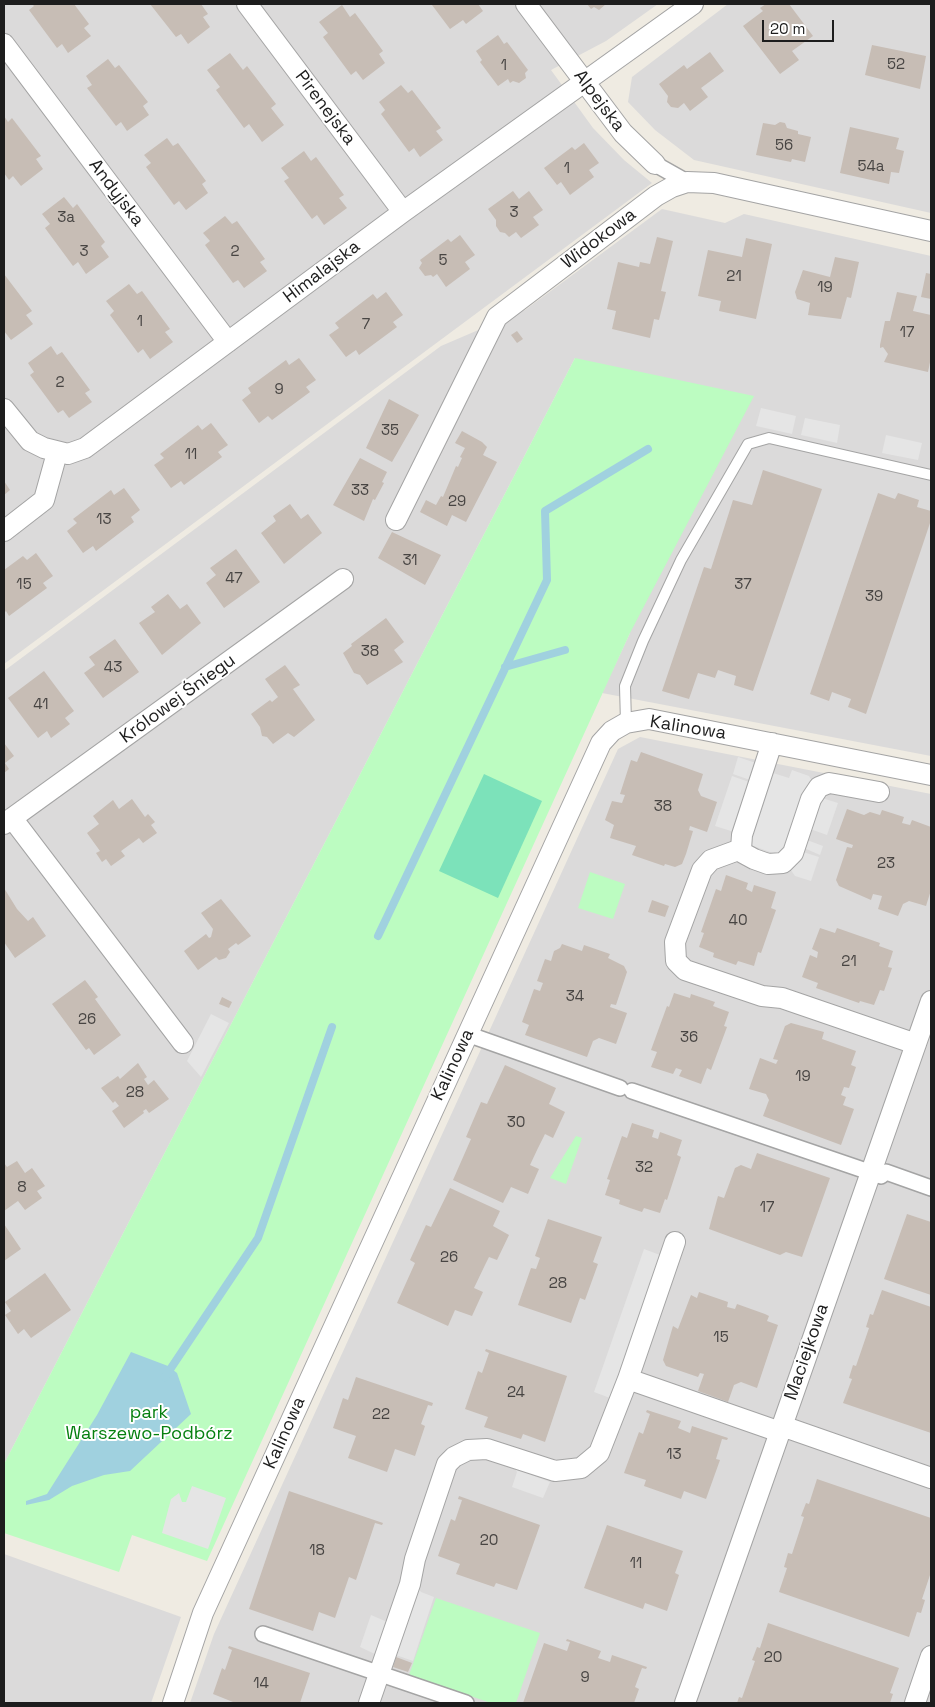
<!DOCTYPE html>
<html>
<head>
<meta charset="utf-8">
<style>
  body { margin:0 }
  #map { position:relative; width:935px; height:1707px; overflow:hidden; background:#efebe2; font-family:"Space Grotesk",sans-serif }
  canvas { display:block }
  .frame { position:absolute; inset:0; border:5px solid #1d1d1d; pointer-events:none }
  .scale { position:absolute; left:762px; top:20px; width:72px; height:22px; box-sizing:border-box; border:2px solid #1d1d1d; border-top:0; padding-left:6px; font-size:15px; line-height:18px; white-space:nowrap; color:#1d1d1d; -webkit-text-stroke:4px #fff; paint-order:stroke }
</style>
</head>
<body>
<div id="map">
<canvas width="935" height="1707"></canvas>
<div class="frame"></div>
<div class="scale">20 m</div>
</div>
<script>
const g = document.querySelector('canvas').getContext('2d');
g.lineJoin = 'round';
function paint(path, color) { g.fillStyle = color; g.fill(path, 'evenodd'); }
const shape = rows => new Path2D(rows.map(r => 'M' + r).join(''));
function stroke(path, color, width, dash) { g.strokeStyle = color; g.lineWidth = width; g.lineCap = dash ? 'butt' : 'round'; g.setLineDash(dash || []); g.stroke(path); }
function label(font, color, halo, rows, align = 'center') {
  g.font = font + ' "Space Grotesk",sans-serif'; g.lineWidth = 4; g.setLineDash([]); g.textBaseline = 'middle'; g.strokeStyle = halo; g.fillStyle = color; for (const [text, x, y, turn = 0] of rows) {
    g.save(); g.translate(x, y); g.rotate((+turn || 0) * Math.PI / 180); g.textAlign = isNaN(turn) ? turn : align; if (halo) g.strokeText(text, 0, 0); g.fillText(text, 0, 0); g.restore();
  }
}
paint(shape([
  [4,4,658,4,606,41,551,70,593,128,624,160,652,183,4,664],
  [728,4,931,4,931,213,694,160,655,130,628,102,632,77],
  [662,209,725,223,744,214,931,256,931,756,602,693,630,633,575,358,4,1464,4,671,441,346,525,310],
  [640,737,931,794,931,1703,190,1703,214,1634,618,749],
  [4,1554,181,1617,151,1703,4,1703]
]), '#dbdada');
paint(shape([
  [575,358,754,396,630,633,207,1561,132,1535,119,1572,4,1533,4,1464],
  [590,872,625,884,613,919,578,908],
  [576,1136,582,1138,566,1184,550,1178],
  [436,1598,540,1633,516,1703,491,1703,409,1675]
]), '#bcfcc1');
paint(shape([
  [484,774,542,801,498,898,439,871]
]), '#7ce2ba');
paint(shape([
  [761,408,796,416,792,434,756,426],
  [805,418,840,425,837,443,801,435],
  [886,435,922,443,918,460,882,453],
  [738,757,756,763,773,773,789,778,792,770,809,776,822,798,838,803,827,835,810,829,807,840,823,846,820,855,804,848,803,852,819,857,811,881,795,876,781,856,748,844,731,831,715,826,732,776,749,782,750,780,733,774],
  [211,1014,229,1023,201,1077,187,1061],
  [644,1249,660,1255,610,1398,594,1392],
  [515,1469,550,1482,543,1498,512,1487,517,1472],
  [192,1486,226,1498,208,1549,162,1533,171,1499,179,1493,182,1502,186,1502],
  [419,1589,421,1592,434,1597,413,1661,396,1655],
  [371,1615,385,1621,389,1618,377,1655,360,1647]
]), '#e5e5e5');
paint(shape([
  [131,1352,168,1366,177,1373,191,1414,130,1471,104,1475,72,1486,49,1500,26,1505,26,1501,47,1494,97,1415]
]), '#a0d1df');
stroke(shape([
  [505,667,565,650],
  [378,936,547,580,545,511,648,449],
  [165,1377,258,1238,332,1027]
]), '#a0d1df', 8);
paint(shape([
  [32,4,74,4,89,24,84,28,91,36,68,53,62,44,57,48,29,10,34,6],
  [150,4,201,4,208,14,203,17,210,27,188,44,181,34,176,37],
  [433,4,478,4,483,11,466,24,463,20,450,29,432,5],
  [587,4,606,4,599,10,594,7,591,9],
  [766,4,789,4,813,36,792,51,799,60,780,74,743,26,763,11,760,8],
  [342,5,350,17,355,13,383,51,379,54,385,63,363,80,356,71,351,75,323,37,328,33,319,22],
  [498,35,504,44,507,42,528,70,525,73,526,78,519,83,513,81,510,83,508,79,498,86,480,62,482,60,476,51],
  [872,45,926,56,920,89,865,75],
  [710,52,724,71,701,88,708,97,690,111,684,103,678,108,671,107,667,102,668,96,659,84,684,65,687,69],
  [230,53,243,70,247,66,276,104,271,108,284,125,262,142,249,124,244,128,216,90,220,87,207,70],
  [108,59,115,68,119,65,148,102,143,106,149,115,127,131,121,122,116,126,87,88,92,85,86,76],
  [401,85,408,93,412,90,441,128,436,131,443,140,420,157,414,148,409,152,381,114,385,110,379,102],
  [4,116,8,122,12,118,41,156,36,159,43,169,21,186,13,176,9,180,4,173],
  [780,122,785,123,787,128,798,131,798,134,811,137,805,162,792,159,791,162,756,155,763,123,775,125],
  [850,127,899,138,896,149,904,151,899,173,891,172,889,184,840,173],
  [167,138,173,146,178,143,206,181,202,184,208,193,186,210,179,201,174,205,146,167,151,163,144,155],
  [584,143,599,163,589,170,594,177,570,195,561,182,557,185,544,168,572,147,575,150],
  [304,151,311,161,316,157,344,195,339,198,347,208,324,225,317,215,312,219,284,181,289,178,281,168],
  [513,191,519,199,529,191,543,210,533,217,539,225,521,238,516,232,509,237,505,233,500,232,496,226,496,220,488,209],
  [64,197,73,208,77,204,105,242,101,246,109,257,86,274,78,262,73,266,45,228,50,224,42,214],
  [225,216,232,224,237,221,265,259,260,262,267,271,244,288,238,280,233,283,205,245,210,241,203,233],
  [460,235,475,255,465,262,470,269,446,287,437,274,433,277,431,275,425,276,419,268,422,263,420,260,448,239,451,242],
  [657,237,673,241,661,291,666,292,659,320,654,319,650,338,612,329,616,311,607,309,618,262,639,267,640,262,650,264],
  [746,238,772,244,756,319,719,311,721,301,698,296,708,250,742,257],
  [835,257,859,262,851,298,847,297,841,319,808,315,810,303,797,299,795,292,803,270,830,277],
  [926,273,931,274,931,299,921,297],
  [4,274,32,311,26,315,33,324,11,340,4,331],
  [129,284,137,294,142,291,170,329,165,332,173,342,150,359,143,349,138,353,110,315,114,311,106,301],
  [386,292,403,315,393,322,397,327,359,355,356,350,346,357,329,335,339,328,335,323,373,294,377,299],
  [897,292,917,296,913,311,931,315,931,357,928,372,884,362,888,354,883,347,880,348,880,345,885,321,890,321],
  [517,331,523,339,517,343,511,335],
  [51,346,57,355,62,352,90,390,85,393,92,402,69,418,63,410,58,413,30,375,34,372,28,363],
  [299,358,316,380,306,387,310,392,272,420,268,416,259,423,242,400,251,393,248,388,286,360,289,365],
  [389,399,419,415,392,462,366,448],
  [211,423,228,445,218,452,222,457,184,485,181,481,171,488,154,465,164,458,160,454,198,425,202,430],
  [462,431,482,442,487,447,483,455,497,462,466,522,452,515,447,526,420,512,426,500,436,505,441,496,443,497,456,466,458,467,462,458,460,457,465,448,455,443],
  [360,458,387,472,382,482,384,483,375,500,373,499,364,521,333,505],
  [763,470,822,489,753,691,734,685,736,676,718,670,715,678,698,673,689,699,662,691,704,567,711,569,733,500,752,505],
  [4,481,10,490,4,495],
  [124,488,140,510,131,517,134,522,96,551,93,546,83,553,67,531,77,523,73,519,111,490,114,495],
  [878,493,895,499,898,493,919,500,917,507,931,511,931,520,866,714,848,707,851,699,832,692,829,701,810,694],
  [290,504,301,519,308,514,322,533,284,564,261,533,276,521,273,516],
  [392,532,441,555,425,585,378,558],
  [236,549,260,582,224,608,206,583,216,575,210,568],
  [36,553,53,576,43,583,47,588,9,616,6,611,4,613,4,570,23,556,27,560],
  [168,594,180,609,187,604,201,623,162,655,139,623,155,612,151,607],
  [386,618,404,642,394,650,403,662,367,685,360,675,354,673,343,653,352,646,351,644],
  [115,639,139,672,103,698,84,673,95,665,89,657],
  [285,665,300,685,293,689,315,720,294,737,288,733,273,744,267,737,262,736,260,727,251,714,270,700,272,702,278,697,265,679],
  [44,671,74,711,65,718,70,724,51,738,47,731,38,738,8,698],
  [4,743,14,756,5,763,9,769,4,773],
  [641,752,703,774,698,790,701,796,717,802,707,832,690,826,689,830,693,831,686,854,682,864,675,867,665,864,664,866,632,855,636,846,610,838,614,825,605,820,612,801,622,803,625,795,620,794,631,760,637,762],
  [132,799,145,817,148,814,155,822,151,825,157,833,143,843,139,838,121,851,125,856,111,866,106,859,102,862,96,853,100,851,87,833,99,824,93,816,113,800,119,809],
  [847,809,864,815,870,812,880,815,882,810,904,817,902,823,910,825,912,820,931,827,931,890,926,906,909,901,903,904,898,916,878,909,882,896,873,894,871,900,839,886,836,880,847,847,852,848,853,845,836,839],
  [726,875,748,883,746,889,752,892,754,885,776,892,771,908,776,910,761,953,758,952,754,966,738,961,736,965,713,957,714,953,699,947,704,933,701,932,716,889,721,891],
  [4,888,17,909,28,921,33,917,46,936,15,958,4,942],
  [221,899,251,936,238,945,236,943,228,949,230,952,226,958,219,960,216,957,198,970,184,951,206,934,209,938,211,937,213,929,201,913],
  [652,900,669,906,665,917,648,912],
  [820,928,835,933,837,928,880,943,879,946,893,951,888,967,892,968,884,991,880,990,874,1005,860,1001,859,1003,816,988,818,983,802,977,810,955,817,958,818,952,812,949],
  [562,944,582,951,584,945,610,954,608,958,624,966,627,972,616,1005,611,1004,610,1007,627,1013,616,1044,599,1038,593,1041,587,1057,525,1035,529,1025,522,1022,534,989,540,991,543,983,537,981,545,959,551,961,554,951,560,948],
  [85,980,98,997,95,999,121,1035,94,1055,89,1048,86,1050,52,1004],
  [674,993,690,998,691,994,715,1002,713,1006,729,1012,724,1026,727,1027,711,1070,707,1068,701,1084,679,1076,682,1070,676,1068,673,1074,651,1067,657,1052,651,1050,667,1006,669,1007],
  [222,997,232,1002,229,1008,219,1004],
  [791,1023,824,1032,822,1039,856,1051,851,1065,856,1067,849,1088,844,1087,841,1095,846,1097,843,1105,854,1109,841,1145,763,1116,769,1100,766,1094,749,1089,760,1058,776,1064,778,1060,773,1059,785,1026],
  [138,1063,147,1077,144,1079,148,1085,154,1080,169,1099,149,1113,146,1109,143,1111,144,1113,124,1128,112,1111,119,1106,115,1101,113,1103,101,1088,118,1076,120,1079],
  [505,1065,556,1088,549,1104,565,1112,553,1138,545,1134,538,1148,530,1165,539,1169,528,1194,511,1187,503,1203,453,1180,471,1139,466,1137,481,1102,487,1104],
  [632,1123,654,1130,652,1137,658,1139,660,1132,682,1140,677,1155,681,1157,667,1200,665,1199,660,1213,644,1208,642,1212,630,1208,619,1204,620,1200,605,1195,610,1180,607,1179,622,1136,627,1138],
  [757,1153,830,1178,802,1257,786,1252,780,1255,709,1229,718,1196,724,1198,735,1168,741,1165,751,1169],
  [17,1161,25,1173,32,1168,45,1186,37,1191,42,1198,25,1210,18,1201,4,1211,4,1163,7,1167],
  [450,1188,500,1211,493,1226,509,1235,497,1260,489,1257,485,1265,474,1288,483,1292,472,1316,455,1310,448,1326,397,1303,415,1263,410,1260,426,1225,431,1227],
  [907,1214,931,1222,931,1295,884,1279],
  [548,1219,602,1237,593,1262,598,1264,585,1300,580,1298,571,1323,518,1305,531,1268,536,1269,540,1258,535,1256],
  [4,1224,21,1249,4,1261],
  [45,1273,71,1310,31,1338,24,1329,18,1334,5,1315,11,1311,5,1302],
  [882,1290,931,1307,931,1433,843,1403,852,1379,849,1378,853,1365,856,1366,869,1328,866,1327,870,1314,873,1315],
  [699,1292,728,1302,727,1307,735,1309,737,1304,765,1314,769,1316,767,1321,778,1325,757,1388,741,1382,734,1385,728,1402,698,1391,704,1374,700,1373,698,1377,666,1366,663,1360,673,1326,678,1329,691,1295,697,1298],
  [486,1349,567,1376,545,1442,523,1434,521,1439,484,1427,488,1417,465,1409,478,1371,482,1373,489,1353,485,1351],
  [356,1377,433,1403,432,1406,428,1405,421,1424,425,1426,415,1456,395,1449,387,1472,348,1458,356,1436,333,1428,343,1398,348,1400],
  [647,1410,681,1421,678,1428,690,1433,692,1426,728,1438,727,1440,722,1439,716,1459,720,1460,706,1499,684,1491,681,1499,644,1486,646,1480,624,1473,639,1432,643,1434,650,1414,646,1412],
  [817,1479,931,1518,931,1572,922,1599,925,1600,921,1613,917,1612,909,1637,779,1592,787,1568,784,1567,788,1553,792,1554,804,1517,801,1516,806,1503,809,1504],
  [289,1491,383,1523,382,1525,375,1523,356,1580,349,1577,335,1618,319,1612,313,1631,249,1609],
  [459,1496,540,1525,517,1590,496,1583,494,1587,456,1574,460,1564,438,1556,451,1519,455,1521,462,1500,458,1499],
  [607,1525,683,1551,675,1573,679,1575,667,1611,645,1603,643,1609,584,1588],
  [768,1623,899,1668,890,1693,893,1694,890,1703,737,1703,739,1697,742,1698,755,1661,752,1660,754,1655,757,1647,760,1648],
  [567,1639,601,1651,598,1658,610,1662,612,1655,647,1667,646,1669,642,1668,635,1687,639,1689,634,1703,523,1703,544,1643,567,1651,570,1642,566,1641],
  [229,1646,310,1673,300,1703,233,1703,233,1702,213,1694,222,1668,225,1670,232,1650,228,1648],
  [396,1657,412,1663,408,1672,393,1667]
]), '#c7bdb5');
const service = shape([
  [626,723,625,686,643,641,681,560,748,444,769,438,931,475]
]);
const pedestrian = shape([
  [655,164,687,182],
  [467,1034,620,1088],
  [632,1091,881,1176,886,1172,931,1188],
  [263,1634,466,1703]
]);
const minor = shape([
  [247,4,403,212],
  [526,4,623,133,655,164],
  [4,44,228,342],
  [4,409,30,441,44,448,68,454,85,448,403,212,693,4],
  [396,520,497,317,656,196,672,187,687,182,714,183,931,231],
  [4,531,44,500,57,453],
  [772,743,742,835,741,849,711,860,702,870,675,942,676,961,685,970,762,996,782,998,916,1044],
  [12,818,183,1043],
  [4,824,343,579],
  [741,849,743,853,754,859,768,864,783,863,793,853,811,799,819,787,829,783,835,784,879,792],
  [675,1242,628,1379,780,1432],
  [782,1426,931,1478],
  [173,1703,203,1613,601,743,612,731,626,723,649,719,931,775],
  [369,1703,410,1584,415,1559,447,1464,454,1457,468,1450,487,1449,555,1471,581,1468,599,1453,628,1379],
  [685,1703,931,1001],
  [915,1703,931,1656]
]);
stroke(service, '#a4a4a4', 12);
stroke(pedestrian, '#a4a4a4', 18);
stroke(minor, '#a4a4a4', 22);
stroke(service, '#fff', 10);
stroke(pedestrian, '#fff', 15);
stroke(minor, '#fff', 20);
label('15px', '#484543', null, [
  ["52",896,65],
  ["1",504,66],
  ["56",784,146],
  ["54a",871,167],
  ["1",567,169],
  ["3",514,213],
  ["3a",66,218],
  ["3",84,252],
  ["2",235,252],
  ["5",443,261],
  ["21",734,277],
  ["19",825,288],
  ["1",140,322],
  ["7",366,325],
  ["17",907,333],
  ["2",60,383],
  ["9",279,390],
  ["35",390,431],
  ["11",191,455],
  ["33",360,491],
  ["29",457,502],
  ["13",104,520],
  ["31",410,561],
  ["47",234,579],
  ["15",24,585],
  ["37",743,585],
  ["39",874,597],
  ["38",370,652],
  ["43",113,668],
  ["41",41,705],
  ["38",663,807],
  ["23",886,864],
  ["40",738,921],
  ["21",849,962],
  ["34",575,997],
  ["26",87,1020],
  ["36",689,1038],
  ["19",803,1077],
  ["28",135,1093],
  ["30",516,1123],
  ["32",644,1168],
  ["8",22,1188],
  ["17",767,1208],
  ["26",449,1258],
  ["28",558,1284],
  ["15",721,1338],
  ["24",516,1393],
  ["22",381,1415],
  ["13",674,1455],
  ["20",489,1541],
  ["18",317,1551],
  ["11",636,1564],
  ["20",773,1658],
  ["9",585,1678],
  ["14",261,1684]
]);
label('18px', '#1d1d1d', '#fff', [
  ["Alpejska",599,101,53],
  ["Pirenejska",325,108,53],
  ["Andyjska",116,193,53],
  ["Widokowa",599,239,-37],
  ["Himalajska",322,272,-37],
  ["Królowej Śniegu",178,699,-36],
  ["Kalinowa",688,728,9],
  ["Kalinowa",453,1065,-65],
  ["Maciejkowa",807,1352,-71],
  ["Kalinowa",285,1433,-66]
]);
label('18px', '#068010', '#fff', [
  ["park",149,1413],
  ["Warszewo-Podbórz",149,1434]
]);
</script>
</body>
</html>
